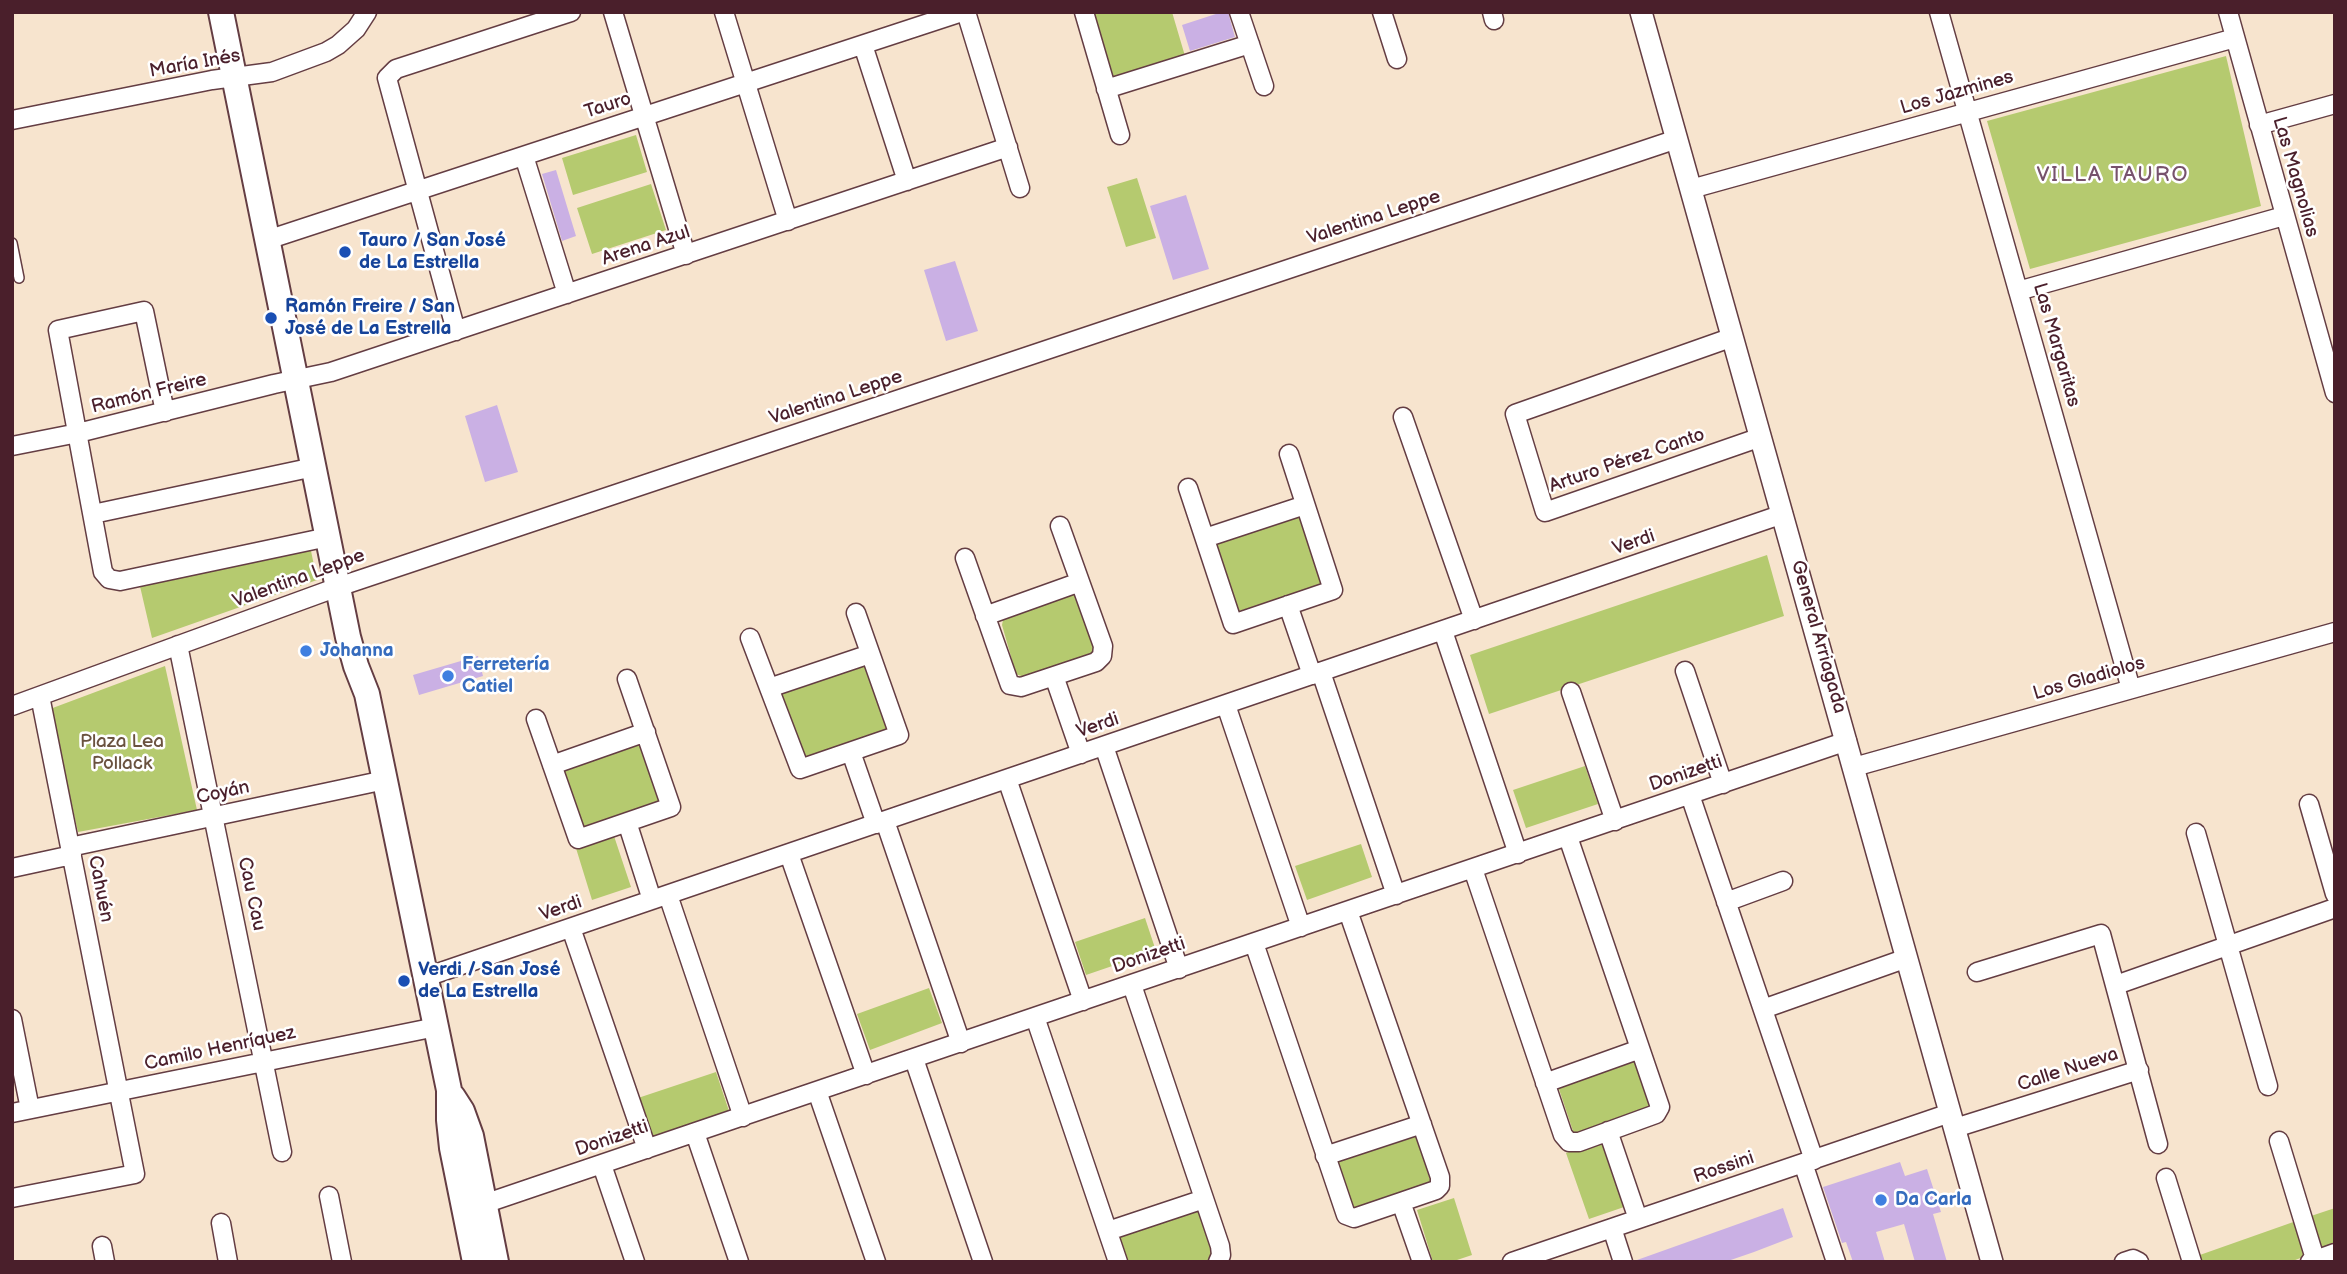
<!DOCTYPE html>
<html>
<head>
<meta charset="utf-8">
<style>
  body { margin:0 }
  #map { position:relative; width:2347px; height:1274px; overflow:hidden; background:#f7e4ce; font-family:"Balsamiq Sans",sans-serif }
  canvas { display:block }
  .frame { position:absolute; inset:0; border:14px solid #4a1f2b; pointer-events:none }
</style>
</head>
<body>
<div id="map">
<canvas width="2347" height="1274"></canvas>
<div class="frame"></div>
</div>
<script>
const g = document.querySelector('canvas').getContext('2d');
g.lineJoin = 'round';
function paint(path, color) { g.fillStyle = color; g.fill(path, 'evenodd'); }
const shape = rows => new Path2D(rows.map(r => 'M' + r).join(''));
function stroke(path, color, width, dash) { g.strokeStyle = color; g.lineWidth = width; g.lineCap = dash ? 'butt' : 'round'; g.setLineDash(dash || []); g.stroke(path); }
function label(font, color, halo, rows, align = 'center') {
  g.font = font + ' "Balsamiq Sans",sans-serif'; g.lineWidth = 5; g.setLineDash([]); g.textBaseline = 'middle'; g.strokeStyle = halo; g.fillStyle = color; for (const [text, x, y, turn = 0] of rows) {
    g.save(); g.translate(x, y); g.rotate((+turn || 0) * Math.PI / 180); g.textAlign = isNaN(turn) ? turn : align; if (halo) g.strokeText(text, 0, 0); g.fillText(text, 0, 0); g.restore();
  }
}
paint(shape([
  [1091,12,1172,12,1185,56,1112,79],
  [2226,56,2261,206,2030,269,1987,121],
  [636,135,647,172,573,195,562,158],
  [1137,178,1156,238,1126,247,1107,187],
  [651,184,666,230,592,254,577,208],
  [1302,516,1323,585,1236,612,1215,543],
  [310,546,317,580,152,638,139,582],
  [1767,555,1784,616,1489,714,1470,655],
  [1070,594,1076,595,1097,649,1093,656,1026,678,1016,674,1002,625,1003,620],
  [866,662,890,731,803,760,780,691],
  [165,666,197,810,78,832,50,709],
  [643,740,665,802,582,831,560,768],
  [1585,766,1598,804,1526,828,1513,790],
  [613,833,631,887,592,900,575,845],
  [1361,844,1372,877,1307,900,1295,866],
  [1145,918,1156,951,1086,975,1075,942],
  [929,988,942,1023,870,1050,857,1014],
  [1636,1057,1653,1110,1575,1137,1557,1083],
  [716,1072,729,1111,651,1137,638,1098],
  [1415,1132,1431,1183,1353,1211,1337,1160],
  [1604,1140,1627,1206,1589,1219,1566,1153],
  [1454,1198,1472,1255,1451,1262,1433,1262,1417,1210],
  [1201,1205,1216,1251,1210,1261,1124,1262,1116,1237],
  [2335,1208,2335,1246,2323,1250,2311,1216],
  [2299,1220,2311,1254,2290,1262,2180,1262]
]), '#b5ca6f');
paint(shape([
  [1222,12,1228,12,1235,37,1190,51,1182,25],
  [556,170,576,236,562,241,542,174],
  [1186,195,1209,269,1173,280,1150,206],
  [955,261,978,331,946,341,924,270],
  [497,405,518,472,485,482,465,416],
  [478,656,483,676,419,695,413,675],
  [1900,1162,1905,1176,1927,1169,1941,1212,1933,1214,1947,1262,1915,1262,1904,1224,1876,1232,1885,1262,1853,1262,1846,1242,1842,1243,1823,1187],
  [1783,1208,1793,1237,1754,1252,1725,1262,1638,1262,1637,1260]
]), '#cab0e4');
const service = shape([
  [12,243,19,278]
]);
const minor = shape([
  [613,12,686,255],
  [724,12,788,221],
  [966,12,1020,188],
  [1084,12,1120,135],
  [1239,12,1264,86],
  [1382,12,1397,59],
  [1492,12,1494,20],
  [1939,12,2131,689],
  [2228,12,2335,393],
  [863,45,907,181],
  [1106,89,1250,44],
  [12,120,212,80,272,72,326,52,338,45,356,29,367,12],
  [2259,125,2335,104],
  [524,156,567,294],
  [1691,189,2235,38],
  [267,240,962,12],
  [2018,291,2284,216],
  [456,331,387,78,396,69,571,12],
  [1733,337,1515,414,1545,512,1761,437],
  [165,412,144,311,58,330,103,572,109,579,120,581,328,537],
  [1403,417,1474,620],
  [12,446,78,433,274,384,331,372,1008,147],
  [1188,488,1233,624,1333,590,1289,454],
  [93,514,314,467],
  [1205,538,1305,505],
  [965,558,1010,685,1021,687,1096,662,1102,656,1103,646,1060,526],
  [1288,605,1312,675],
  [985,616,1080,582],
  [1443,631,1518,854],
  [750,638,800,769,899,735,856,613],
  [178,645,282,1152],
  [1685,671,1723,784],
  [1321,672,1396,895],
  [1054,676,1081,754],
  [769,688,870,654],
  [1571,692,1615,821],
  [1226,705,1301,927],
  [12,706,338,587,1677,139],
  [536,719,578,839,671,807,627,679],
  [1104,746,1179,969],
  [851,752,876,824],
  [552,765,646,732],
  [1854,767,2335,632],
  [1007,779,1083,1001],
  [1690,795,1814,1160],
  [2309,804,2335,894],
  [885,821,961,1043],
  [627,822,652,900],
  [2196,833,2268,1086],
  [70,847,385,780],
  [789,854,866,1075],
  [12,868,72,855],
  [1473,869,1563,1135,1569,1142,1579,1142,1656,1114,1660,1107,1568,837],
  [668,895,743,1117],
  [1726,902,1783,881],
  [571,928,647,1149],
  [1254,943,1346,1215,1354,1218,1401,1202,1436,1190,1440,1186,1440,1177,1348,911],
  [1977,972,2101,934,2158,1144],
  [426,977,1783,514],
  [1132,985,1220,1246,1221,1255,1218,1262],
  [2116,985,2335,908],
  [1763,1009,1907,958],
  [1035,1017,1118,1262],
  [12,1019,30,1109],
  [914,1059,983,1262],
  [1545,1083,1640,1049],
  [817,1091,876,1262],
  [12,1113,436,1027],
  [1955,1128,2139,1070],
  [1608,1131,1638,1219],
  [695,1133,739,1262],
  [2279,1141,2316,1262],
  [1325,1156,1422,1124],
  [1803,1163,1836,1262],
  [602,1165,635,1262],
  [2166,1178,2192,1262],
  [329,1196,342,1262],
  [12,1198,135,1174,40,696],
  [1401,1202,1422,1262],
  [475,1207,1847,741],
  [221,1223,228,1262],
  [1612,1228,1623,1262],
  [1108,1231,1204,1199],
  [102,1246,105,1262],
  [1512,1262,1950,1113],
  [2124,1262,2133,1259,2139,1262],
  [2310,1262,2335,1253]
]);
const tertiary = shape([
  [1641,12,1992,1262]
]);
const secondary = shape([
  [221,12,348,637,356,666,367,694,449,1090,449,1120,452,1148,475,1262],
  [453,1097,462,1111,471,1136,496,1262]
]);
stroke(service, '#643d43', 12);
stroke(minor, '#643d43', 21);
stroke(tertiary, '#643d43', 24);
stroke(secondary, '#643d43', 28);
stroke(service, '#fff', 9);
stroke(minor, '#fff', 18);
stroke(tertiary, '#fff', 21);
stroke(secondary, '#fff', 24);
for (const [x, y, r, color] of [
  [345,252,7,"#1a4fb4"],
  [271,318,7,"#1a4fb4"],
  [306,651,7,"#3f7fe0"],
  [448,676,7,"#3f7fe0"],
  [404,981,7,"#1a4fb4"],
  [1881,1200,7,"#3f7fe0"]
]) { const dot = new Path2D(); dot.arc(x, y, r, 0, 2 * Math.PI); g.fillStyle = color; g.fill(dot); stroke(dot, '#fff', 2.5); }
label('19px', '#4a1f2b', '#fff', [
  ["María Inés",195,64,-10],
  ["Los Jazmines",1957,93,-16],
  ["Tauro",608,106,-18],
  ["Las Magnolias",2295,177,74],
  ["Valentina Leppe",1374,218,-18],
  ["Arena Azul",646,246,-18],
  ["Las Margaritas",2056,345,74],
  ["Ramón Freire",149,394,-14],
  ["Valentina Leppe",836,398,-18],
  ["Arturo Pérez Canto",1627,461,-19],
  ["Verdi",1634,543,-19],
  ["Valentina Leppe",299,579,-20],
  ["General Arriagada",1818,637,74],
  ["Los Gladiolos",2089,679,-16],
  ["Verdi",1098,726,-19],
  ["Donizetti",1686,774,-19],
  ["Coyán",223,793,-12],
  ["Cahuén",100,889,79],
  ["Cau Cau",251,894,78],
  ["Verdi",561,909,-19],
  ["Donizetti",1149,956,-19],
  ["Camilo Henríquez",220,1049,-12],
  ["Calle Nueva",2068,1070,-18],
  ["Donizetti",612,1139,-19],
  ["Rossini",1724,1168,-19]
]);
label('bold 19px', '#164399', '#fff', [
  ["Tauro / San José",359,241],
  ["de La Estrella",359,263],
  ["Ramón Freire / San",285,307],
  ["José de La Estrella",285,329],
  ["Verdi / San José",418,970],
  ["de La Estrella",418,992]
], 'left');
label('bold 19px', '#366cbe', '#fff', [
  ["Johanna",320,651],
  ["Ferretería",462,665],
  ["Catiel",462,687],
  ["Da Carla",1895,1200]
], 'left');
label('19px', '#6a523f', '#fff', [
  ["Plaza Lea",122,742],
  ["Pollack",122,764]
]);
g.letterSpacing = '2px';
label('21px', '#77526c', '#fff', [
  ["VILLA TAURO",2113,176]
]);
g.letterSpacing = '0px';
</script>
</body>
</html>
